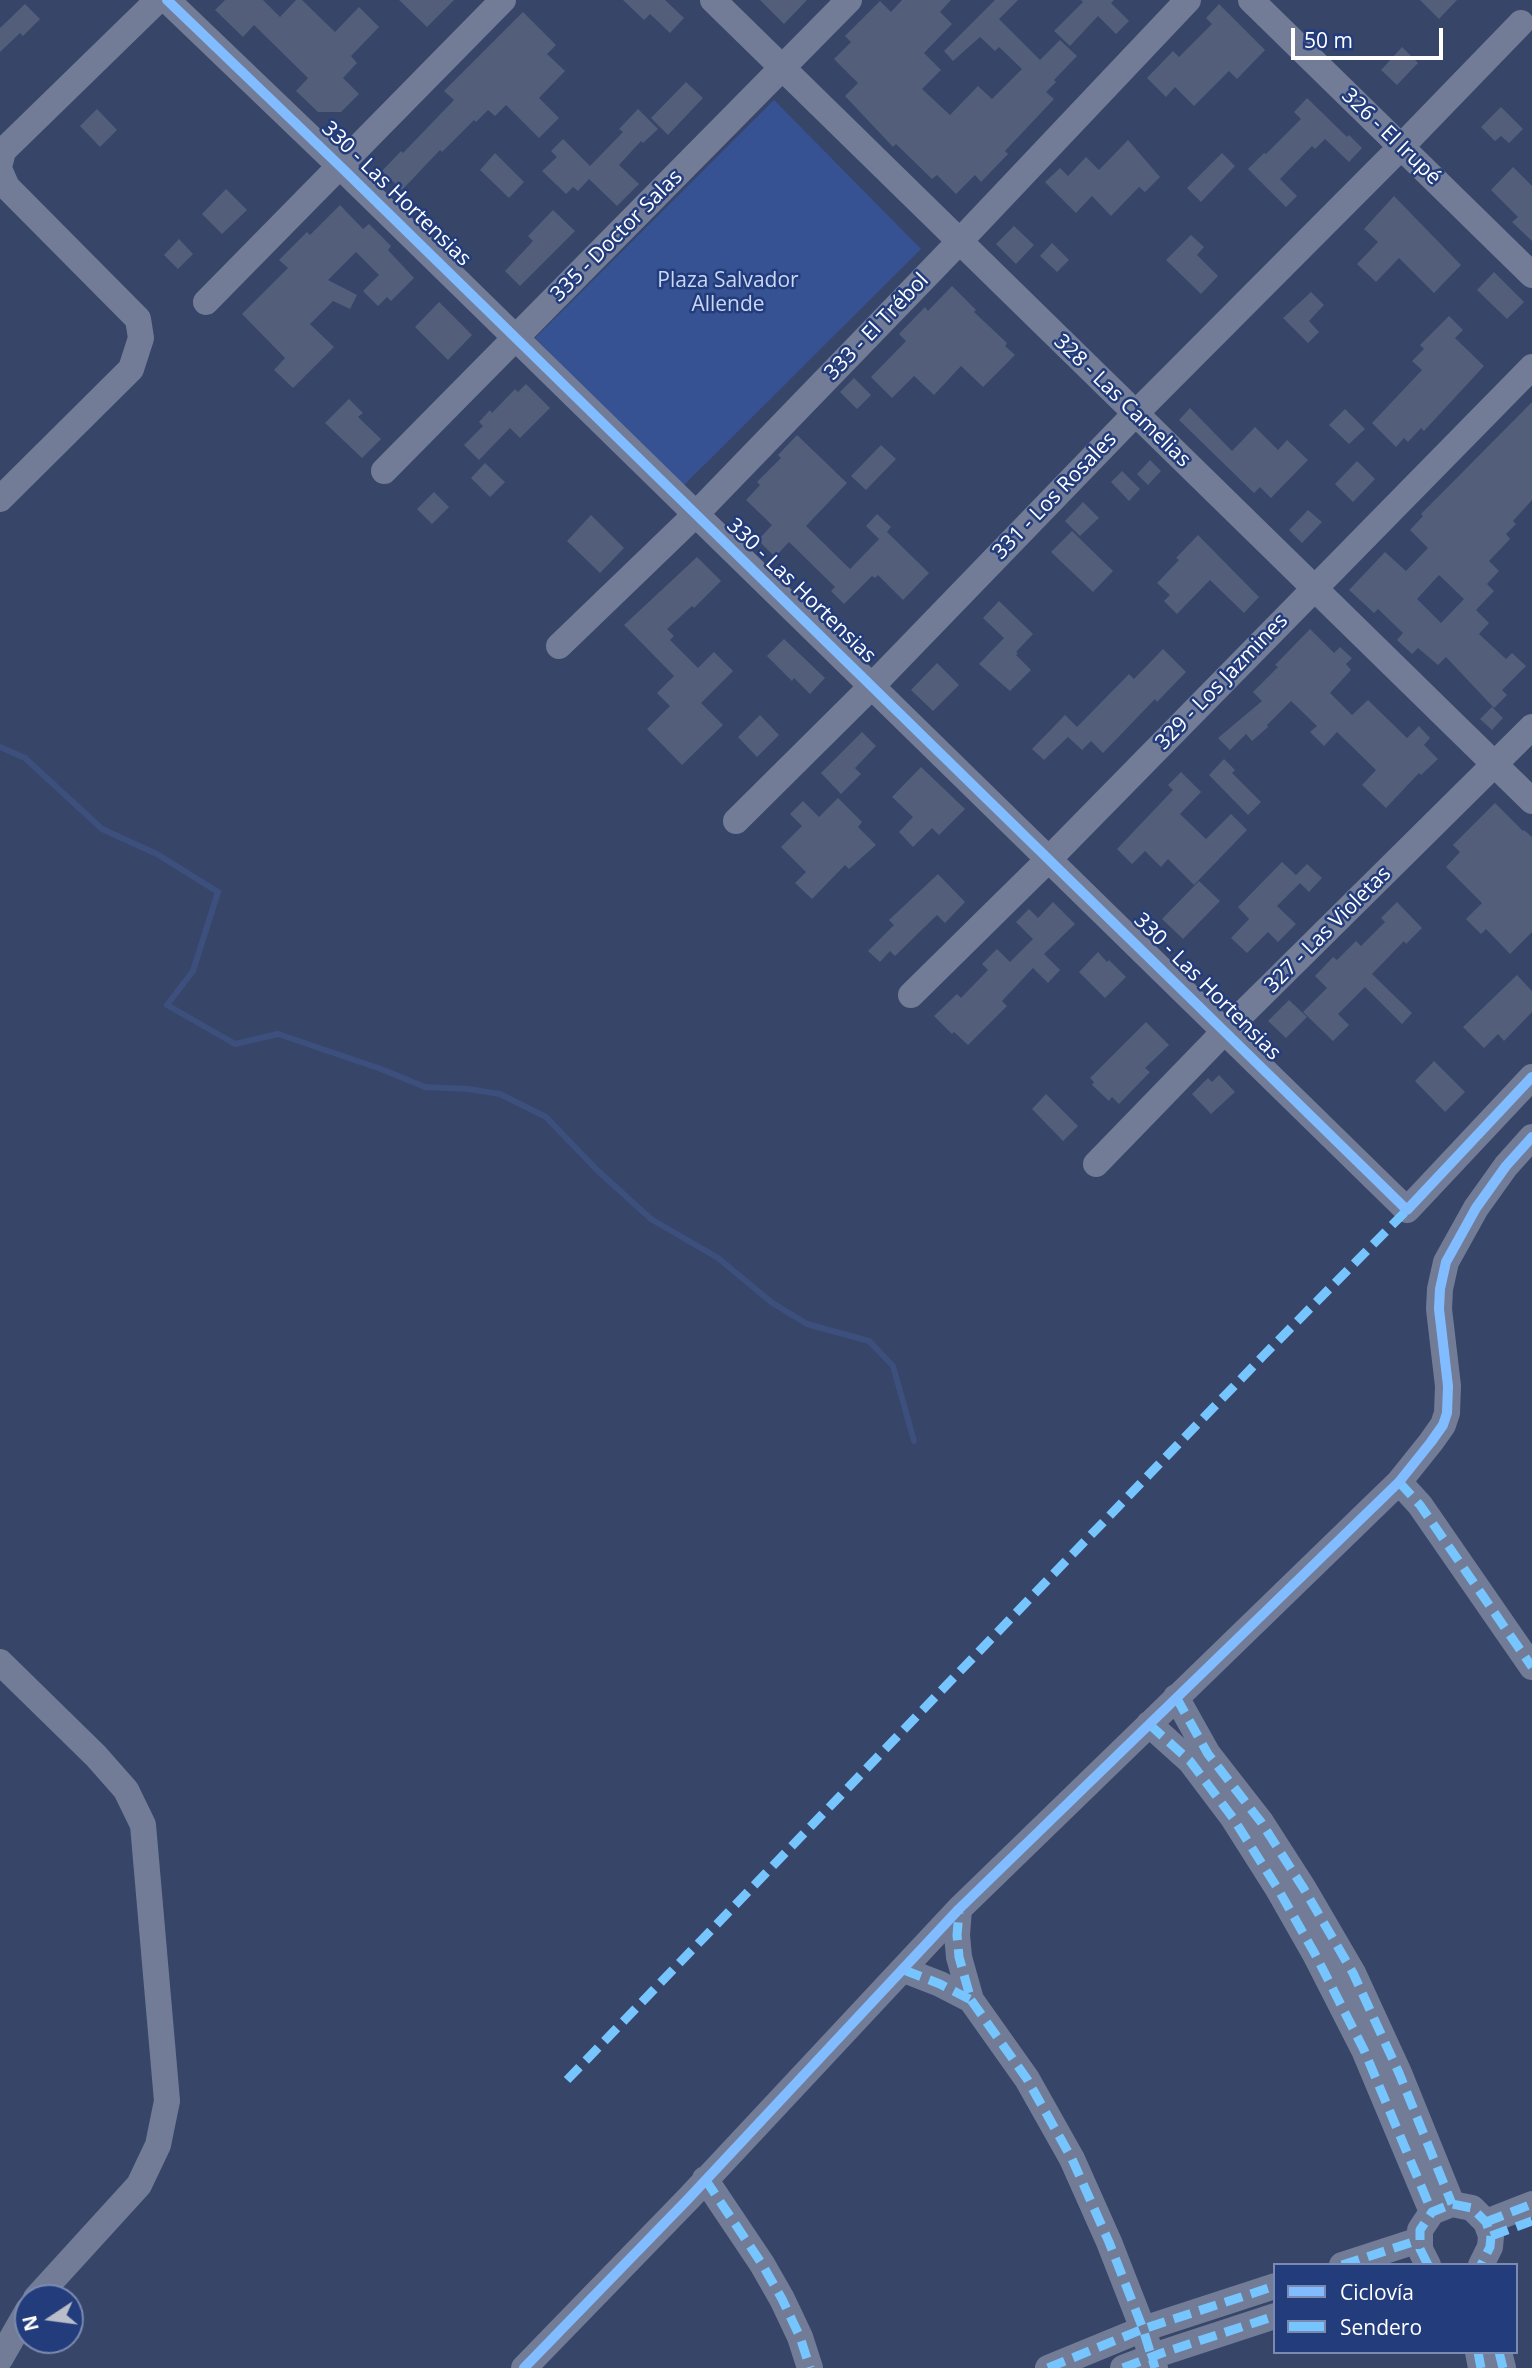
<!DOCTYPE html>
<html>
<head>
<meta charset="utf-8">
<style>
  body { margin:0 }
  #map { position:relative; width:1532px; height:2368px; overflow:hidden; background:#374568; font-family:"Open Sans",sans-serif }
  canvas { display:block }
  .legend { position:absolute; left:1273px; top:2263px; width:245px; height:91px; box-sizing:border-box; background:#233c7c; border:2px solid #7b8ab0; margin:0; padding:9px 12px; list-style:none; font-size:21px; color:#fff }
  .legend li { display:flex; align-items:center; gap:14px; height:35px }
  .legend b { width:35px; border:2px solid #7b8ab0 }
  .north { position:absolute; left:14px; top:2284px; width:70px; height:70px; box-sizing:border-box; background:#233c7c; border:2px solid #7b8ab0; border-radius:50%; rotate:257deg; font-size:19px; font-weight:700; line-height:28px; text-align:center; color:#fff }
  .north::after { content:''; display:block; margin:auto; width:24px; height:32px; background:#b9beca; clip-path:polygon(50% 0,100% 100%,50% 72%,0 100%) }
  .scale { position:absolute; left:1291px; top:28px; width:152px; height:32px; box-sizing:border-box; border:4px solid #fff; border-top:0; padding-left:9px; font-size:21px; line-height:24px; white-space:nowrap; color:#fff; -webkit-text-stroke:5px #233c7c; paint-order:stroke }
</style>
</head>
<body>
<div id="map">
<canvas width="1532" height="2368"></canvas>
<ul class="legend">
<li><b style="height:9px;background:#80bcff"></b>Ciclovía</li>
<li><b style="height:9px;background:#76c5fe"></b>Sendero</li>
</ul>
<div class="north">N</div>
<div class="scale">50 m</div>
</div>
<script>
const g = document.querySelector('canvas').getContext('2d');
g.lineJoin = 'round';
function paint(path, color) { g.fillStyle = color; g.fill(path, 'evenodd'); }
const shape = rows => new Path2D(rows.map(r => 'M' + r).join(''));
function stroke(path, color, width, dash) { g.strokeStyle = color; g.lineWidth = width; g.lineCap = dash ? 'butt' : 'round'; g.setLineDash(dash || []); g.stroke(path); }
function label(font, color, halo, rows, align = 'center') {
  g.font = font + ' "Open Sans",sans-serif'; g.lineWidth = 5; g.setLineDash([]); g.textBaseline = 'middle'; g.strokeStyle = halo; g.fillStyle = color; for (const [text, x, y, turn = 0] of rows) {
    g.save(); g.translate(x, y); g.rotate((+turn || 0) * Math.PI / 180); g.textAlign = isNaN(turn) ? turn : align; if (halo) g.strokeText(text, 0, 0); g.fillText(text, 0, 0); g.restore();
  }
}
paint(shape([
  [774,100,921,249,682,487,535,338]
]), '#365293');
stroke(shape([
  [0,747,25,758,102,829,157,854,218,892,193,971,167,1005,235,1044,278,1034,381,1069,425,1087,468,1089,500,1094,546,1117,597,1170,651,1219,718,1258,771,1302,807,1324,869,1341,893,1366,914,1441]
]), '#3c4f7d', 6);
paint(shape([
  [225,0,263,0,280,17,296,0,302,0,335,32,359,7,379,27,351,56,357,63,343,78,359,94,341,112,318,112,296,91,308,78,254,25,243,37,215,10],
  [399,0,454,0,427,27],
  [623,0,665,0,684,18,670,33,650,14,644,20],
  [760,0,807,0,784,24],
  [902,0,951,0,940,12,952,24,924,53,941,70,922,89,950,115,978,86,992,99,1022,69,999,47,995,51,980,37,953,61,944,51,995,0,1018,0,999,19,1040,60,1060,40,1077,56,1054,80,1056,82,1046,92,1054,99,1005,151,1008,154,981,182,975,175,956,194,937,175,932,179,896,144,893,147,845,96,858,83,834,59,851,42,845,36,880,1,891,12],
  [1081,0,1114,0,1111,3,1129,21,1116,34,1098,16,1070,46,1054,31,1083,2],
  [1420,0,1457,0,1439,19],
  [25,4,40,19,23,36,20,33,0,52,0,28],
  [1219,4,1265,50,1237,79,1229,71,1194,106,1175,87,1166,97,1147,78,1173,51,1179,57,1212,24,1206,18],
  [523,12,556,45,547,54,565,71,539,98,559,118,539,138,506,105,495,116,488,110,476,122,474,120,442,152,440,150,402,190,382,171,401,151,403,153,454,100,444,91],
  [1402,47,1418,63,1397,85,1381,70],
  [686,82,703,98,668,135,651,118],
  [1307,98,1347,137,1349,135,1362,148,1349,162,1325,139,1315,149,1312,146,1280,179,1297,196,1286,207,1248,169,1264,153,1266,154,1301,119,1294,112],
  [1501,107,1523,129,1509,143,1501,136,1495,141,1481,127],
  [97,109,117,130,100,147,80,126],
  [638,109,658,129,643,143,641,141,619,165,639,184,617,206,589,179,578,191,573,187,566,194,542,171,557,157,551,151,563,139,590,166,623,132,619,129],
  [1128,140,1160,177,1145,192,1139,187,1111,216,1092,196,1076,213,1045,182,1060,168,1068,176,1086,157,1099,170],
  [495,153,524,182,509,198,480,170],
  [1222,153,1235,166,1201,202,1187,188],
  [1513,167,1532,186,1532,241,1512,222,1518,217,1491,190],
  [226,189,247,210,222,234,202,214],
  [1394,196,1461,265,1434,293,1399,258,1376,282,1357,264,1378,242,1364,229],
  [340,205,363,229,369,224,391,246,388,250,414,278,391,301,387,297,378,306,363,291,379,275,356,252,328,280,357,295,350,309,333,301,310,324,334,347,293,388,274,370,285,358,242,314,288,268,279,260,307,232,310,235],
  [553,210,575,231,520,286,505,271,533,241,528,236],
  [1014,226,1034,245,1016,264,996,244],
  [1191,235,1204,247,1197,255,1218,276,1201,294,1166,260],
  [179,239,193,254,178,269,164,255],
  [1052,243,1069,260,1057,272,1040,256],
  [1494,272,1524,302,1507,319,1477,290],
  [952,286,976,310,974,312,1007,343,1005,346,1015,355,983,387,961,366,934,395,914,376,892,398,871,377,906,341,899,334,925,307,928,311],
  [1311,292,1324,305,1309,321,1319,332,1308,343,1283,318],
  [439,302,472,335,448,360,415,327],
  [1449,316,1463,330,1455,338,1484,366,1424,431,1421,428,1408,442,1404,438,1396,447,1372,423,1422,370,1412,361,1424,349,1420,345],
  [854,378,871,395,857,409,840,392],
  [526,384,550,408,520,438,510,428,479,460,464,445,483,426,479,422,490,410,492,413,515,389,518,392],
  [349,399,363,413,358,417,381,439,362,458,325,423],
  [1532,402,1532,500,1513,521,1516,524,1506,534,1510,539,1489,561,1499,571,1487,584,1494,591,1476,610,1489,623,1479,634,1506,659,1512,653,1526,666,1502,690,1507,695,1494,708,1446,657,1438,665,1418,648,1412,654,1397,640,1403,633,1378,609,1374,613,1349,590,1385,552,1406,571,1428,548,1410,530,1423,516,1421,514],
  [1439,575,1464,599,1441,623,1417,599],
  [1190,408,1232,451,1255,427,1278,450,1287,440,1308,460,1271,498,1260,487,1254,493,1179,420],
  [1345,409,1365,429,1349,444,1329,425],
  [797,435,847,483,806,526,850,569,883,535,879,539,866,526,877,514,891,527,887,532,929,573,903,600,878,575,875,578,872,576,844,604,831,591,835,587,789,542,775,557,758,540,772,525,746,500,760,485,757,482,781,458,778,455],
  [881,445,896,459,866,490,851,476],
  [1150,460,1161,471,1148,485,1137,474],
  [1357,461,1375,479,1353,502,1335,484],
  [485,463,505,482,490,497,471,478],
  [1122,471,1140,489,1129,501,1111,482],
  [434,492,449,507,432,524,417,509],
  [1083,502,1099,518,1080,536,1065,521],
  [1308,510,1322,522,1302,543,1289,530],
  [591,515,624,548,600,573,567,541],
  [1072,531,1113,571,1093,592,1051,552],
  [1198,535,1259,597,1244,613,1210,580,1177,614,1164,601,1170,595,1157,583,1179,560,1176,558],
  [697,557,721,581,694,608,692,606,667,629,674,636,670,640,698,668,714,652,733,671,701,703,723,725,682,765,647,729,670,706,657,693,674,676,624,625],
  [999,601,1033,634,1016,652,1018,653,1016,655,1031,670,1010,691,979,664,1004,638,983,618],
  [1310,629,1334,653,1340,647,1352,658,1346,664,1351,670,1330,693,1352,715,1368,700,1407,738,1419,726,1430,738,1424,745,1438,759,1421,775,1419,773,1386,808,1362,785,1376,770,1337,732,1324,746,1310,732,1317,726,1291,701,1267,725,1268,727,1252,741,1246,734,1230,750,1218,738,1262,701,1253,692,1278,667,1275,665],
  [784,639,825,678,810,694,794,678,792,681,767,656],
  [1163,649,1186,672,1157,702,1155,699,1103,753,1091,741,1082,750,1068,737,1044,760,1032,749,1065,715,1077,727,1129,674,1134,679],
  [937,663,959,685,933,711,911,690],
  [1492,707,1503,718,1492,730,1480,719],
  [760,715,779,735,757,757,738,737],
  [862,732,876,746,855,768,861,774,841,794,821,773],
  [1224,759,1235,770,1232,773,1261,802,1248,815,1209,775],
  [921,767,965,809,939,835,932,828,913,847,899,832,913,817,892,797],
  [1181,772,1201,792,1180,814,1206,839,1231,814,1247,830,1194,885,1168,859,1161,867,1145,851,1132,864,1117,849,1173,790,1168,785],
  [838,798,862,822,858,827,876,845,849,869,845,865,812,899,795,883,806,872,781,847,802,826,790,814,803,801,819,817],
  [1495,803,1523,831,1524,830,1532,837,1532,932,1510,954,1486,929,1481,934,1466,919,1482,903,1446,867,1460,852,1453,845],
  [1282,862,1296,875,1307,864,1322,878,1309,892,1300,883,1277,906,1296,924,1278,942,1268,932,1247,953,1231,938,1249,919,1238,907],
  [938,874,965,902,945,923,937,915,895,956,890,951,880,962,868,951,894,925,889,920],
  [1199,881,1220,901,1183,939,1162,919],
  [1053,902,1075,924,1044,954,1060,970,1048,983,1033,968,1002,1001,1007,1006,968,1045,954,1032,952,1034,934,1016,957,994,961,998,988,970,982,964,997,949,1010,962,1033,939,1016,922,1029,909,1038,918],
  [1397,902,1422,928,1406,944,1404,941,1372,974,1412,1013,1402,1024,1365,987,1338,1014,1349,1025,1333,1041,1303,1012,1327,988,1315,976,1333,957,1337,960,1356,941,1361,946,1385,922,1381,918],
  [1098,952,1107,962,1109,960,1126,977,1105,998,1079,972],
  [1517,975,1532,991,1532,1012,1504,1041,1498,1034,1484,1048,1463,1027],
  [1289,1000,1307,1017,1286,1038,1268,1021],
  [1146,1022,1169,1045,1145,1068,1150,1072,1119,1104,1112,1097,1109,1101,1092,1085,1094,1082,1090,1078],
  [1434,1061,1465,1092,1445,1112,1415,1081],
  [1219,1075,1235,1092,1211,1114,1192,1094,1208,1078,1212,1082],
  [1046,1094,1078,1126,1063,1141,1032,1109]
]), '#525e7a');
stroke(shape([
  [167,0,341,167,1407,1210,1532,1077],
  [713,0,1532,801],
  [1251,0,1532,275],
  [0,163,3,151,158,0],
  [0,171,7,187,138,319,141,338,131,369,0,499],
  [206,302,503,0],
  [384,471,849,0],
  [559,646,695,515,959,242,1188,0],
  [736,821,871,687,1135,414,1401,147,1521,23],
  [911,995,1050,858,1532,367],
  [1096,1164,1224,1032,1532,727],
  [1399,1482,1420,1505,1532,1667],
  [0,1662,96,1756,126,1790,143,1825,167,2101,158,2145,139,2185,36,2298],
  [1176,1697,1208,1754,1261,1822,1304,1889,1353,1973,1399,2073,1452,2204],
  [1149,1724,1190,1761,1233,1818,1278,1889,1315,1954,1364,2050,1432,2212],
  [904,1970,940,1984,971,2000,959,1957,957,1935,959,1909],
  [971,2000,1027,2079,1072,2159,1109,2242,1143,2329,1155,2368],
  [705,2179,762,2264,782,2299,800,2337,810,2368],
  [1486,2222,1532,2204],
  [1342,2265,1419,2240],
  [1428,2265,1420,2249,1420,2230,1432,2212,1452,2204,1472,2208,1486,2222,1491,2236,1490,2247,1481,2265],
  [1478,2352,1481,2368],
  [1499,2352,1503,2368],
  [0,2359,28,2310],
  [524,2368,689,2198,959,1909,1399,1482,1431,1442,1443,1425,1447,1413,1448,1386,1439,1309,1440,1289,1446,1262,1476,1208,1506,1166,1532,1137],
  [1048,2368,1143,2329,1275,2286],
  [1123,2368,1162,2353,1275,2316]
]), '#727c97', 26);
stroke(shape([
  [1399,1482,1420,1505,1532,1667],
  [1176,1697,1208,1754,1261,1822,1304,1889,1353,1973,1399,2073,1452,2204],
  [1149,1724,1190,1761,1233,1818,1278,1889,1315,1954,1364,2050,1432,2212],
  [904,1970,940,1984,971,2000,959,1957,957,1935,959,1912],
  [971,2000,1027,2079,1072,2159,1109,2242,1143,2329,1155,2368],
  [567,2080,1263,1356,1407,1210],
  [705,2179,762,2264,782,2299,800,2337,810,2368],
  [1486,2222,1532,2204],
  [1491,2236,1532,2221],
  [1342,2265,1419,2240],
  [1428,2265,1420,2249,1420,2230,1432,2212,1452,2204,1472,2208,1486,2222,1491,2236,1490,2247,1481,2265],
  [1478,2352,1481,2368],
  [1499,2352,1503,2368],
  [1048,2368,1143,2329,1275,2286],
  [1123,2368,1162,2353,1275,2316]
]), '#76c5fe', 9, [18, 9]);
stroke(shape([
  [167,0,341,167,1407,1210,1532,1077],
  [524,2368,689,2198,959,1909,1399,1482,1431,1442,1443,1425,1447,1413,1448,1386,1439,1309,1440,1289,1446,1262,1476,1208,1506,1166,1532,1137]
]), '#80bcff', 10);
label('21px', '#fff', '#233c7c', [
  ["326 - El Irupé",1391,137,44],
  ["330 - Las Hortensias",396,194,44],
  ["335 - Doctor Salas",617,236,-45],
  ["333 - El Trébol",877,327,-46],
  ["328 - Las Camelias",1122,401,44],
  ["331 - Los Rosales",1055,496,-46],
  ["330 - Las Hortensias",801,591,44],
  ["329 - Los Jazmines",1222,682,-46],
  ["327 - Las Violetas",1328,930,-45],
  ["330 - Las Hortensias",1207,987,45]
]);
label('21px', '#cad7f4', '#233c7c', [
  ["Plaza Salvador",728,281],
  ["Allende",728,305]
]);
</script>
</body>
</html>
